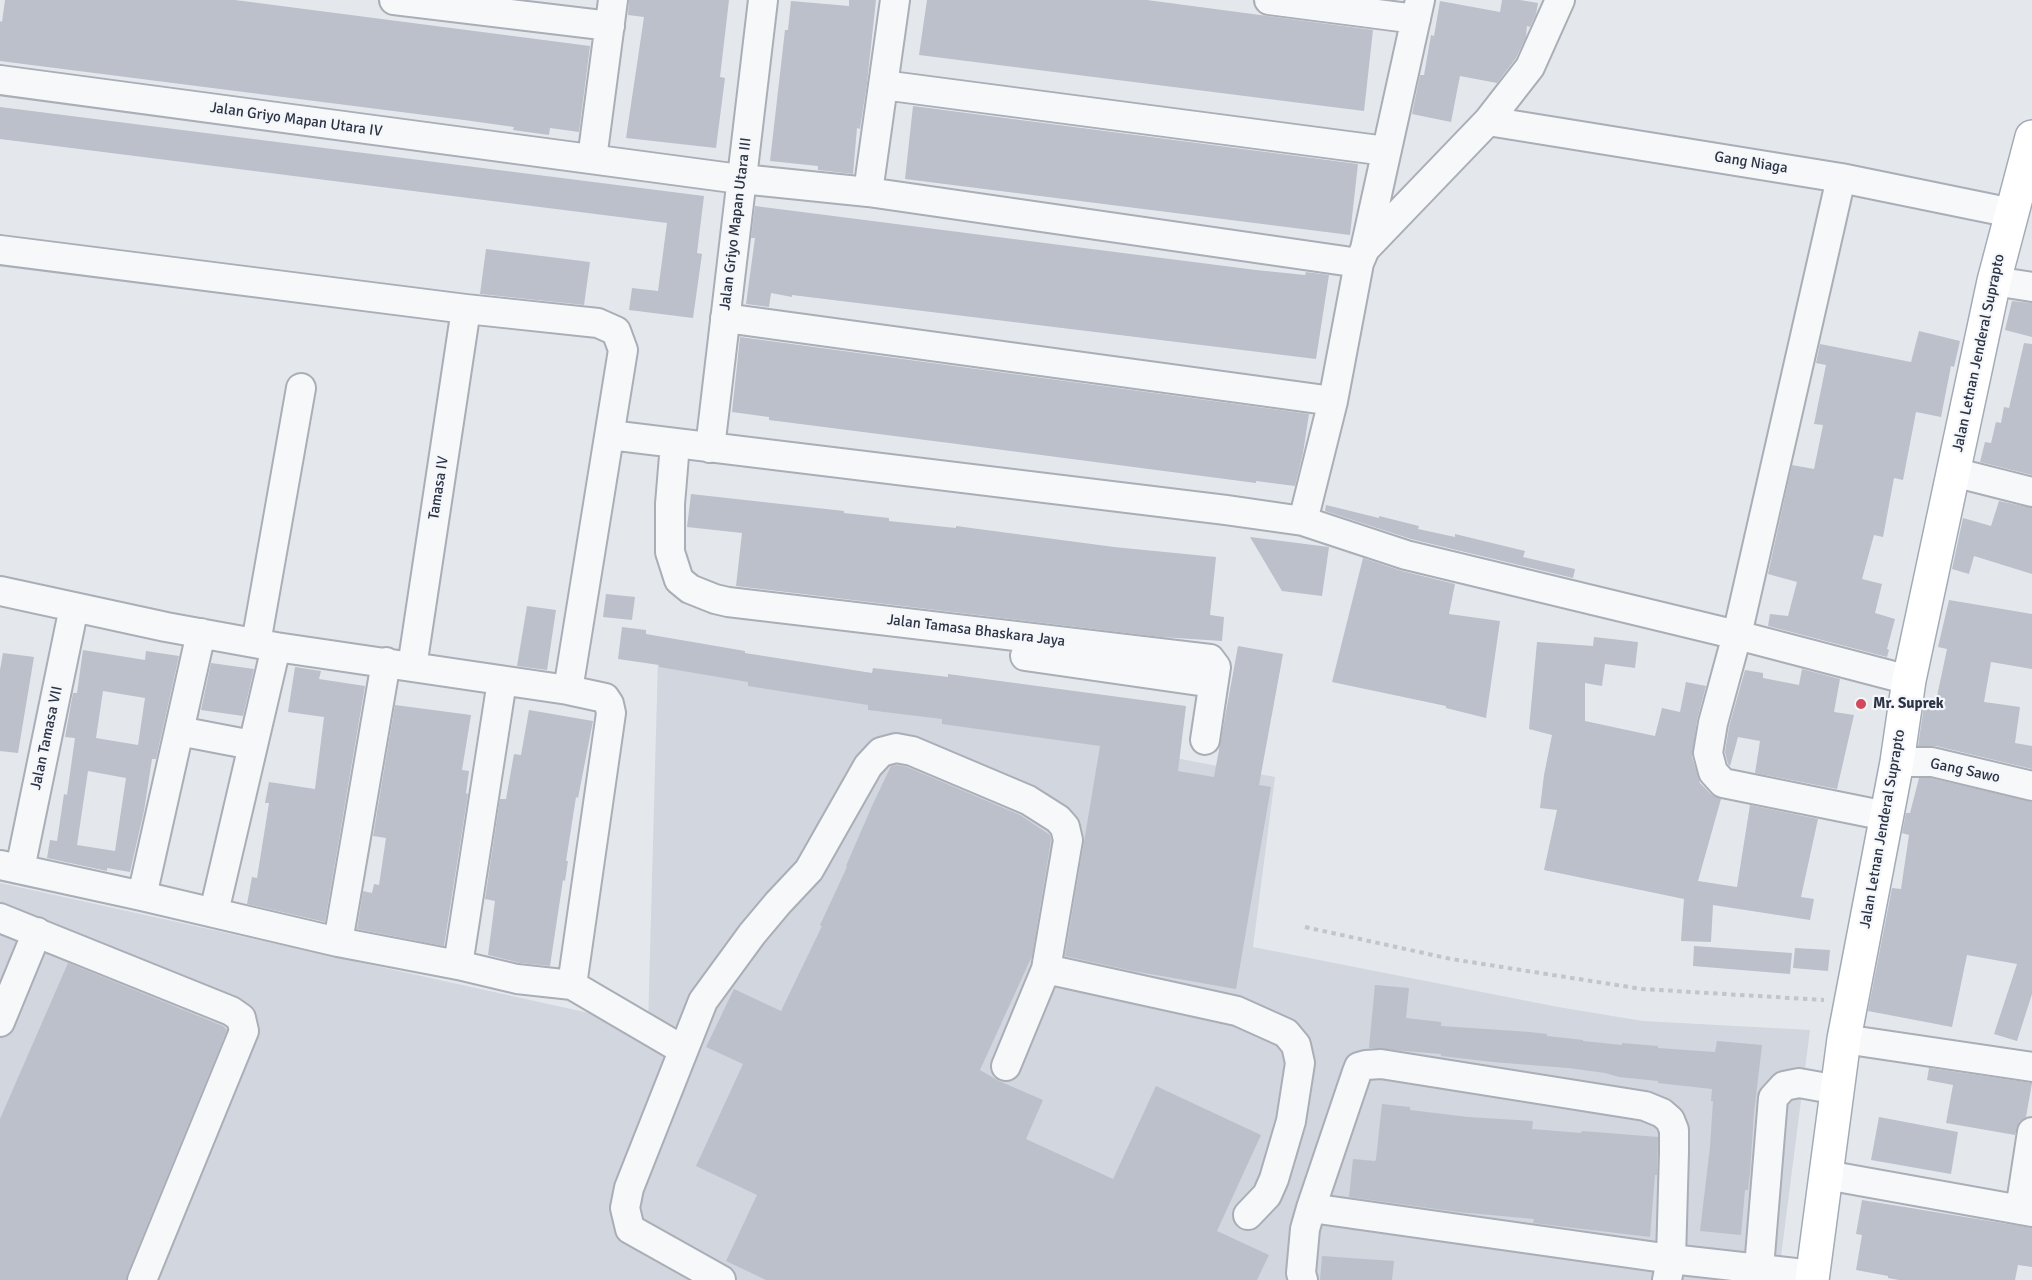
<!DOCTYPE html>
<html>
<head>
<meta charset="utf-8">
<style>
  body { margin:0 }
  canvas { display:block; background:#e4e7ec }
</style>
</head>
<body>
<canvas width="2032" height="1280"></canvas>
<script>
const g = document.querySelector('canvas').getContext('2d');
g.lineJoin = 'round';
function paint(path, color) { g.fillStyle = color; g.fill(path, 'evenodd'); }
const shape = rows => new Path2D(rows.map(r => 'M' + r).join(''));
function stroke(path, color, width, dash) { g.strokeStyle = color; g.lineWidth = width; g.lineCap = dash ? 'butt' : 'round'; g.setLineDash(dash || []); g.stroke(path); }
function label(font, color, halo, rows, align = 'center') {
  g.font = font + ' Signika,sans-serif'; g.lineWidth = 4.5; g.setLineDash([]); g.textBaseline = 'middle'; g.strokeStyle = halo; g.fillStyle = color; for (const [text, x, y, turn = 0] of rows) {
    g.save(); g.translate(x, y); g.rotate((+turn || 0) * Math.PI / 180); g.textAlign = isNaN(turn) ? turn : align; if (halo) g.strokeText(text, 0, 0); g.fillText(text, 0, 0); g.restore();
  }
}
paint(shape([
  [658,659,1275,777,1253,947,1558,1007,1643,1021,1810,1030,1778,1280,0,1280,0,883,648,1026]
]), '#d2d6de');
paint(shape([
  [5,0,235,0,590,46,579,132,550,128,549,135,513,130,514,127,464,120,0,61,0,21,2,22],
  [629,0,729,0,720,77,725,78,716,148,626,138,644,17,628,15],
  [849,0,876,0,867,83,860,129,857,128,853,174,818,170,818,166,770,161,785,30,788,30,791,1,849,6],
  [927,0,1147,0,1373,30,1364,111,919,55],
  [1502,0,1520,0,1538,3,1536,14,1530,27,1527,26,1526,37,1516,58,1497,83,1460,76,1451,122,1412,114,1420,75,1424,75,1431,35,1434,36,1440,1,1500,12],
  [913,106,1358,164,1350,235,905,179],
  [0,107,704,196,697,253,702,254,693,318,629,310,632,288,658,291,667,223,0,139],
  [755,206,1256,270,1305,275,1306,272,1329,275,1316,359,792,295,792,297,771,293,769,307,746,304,755,238,751,238],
  [486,249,590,262,584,305,480,294],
  [2012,301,2032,303,2032,337,2005,330],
  [1919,331,1960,341,1954,367,1951,366,1941,417,1916,412,1903,480,1894,478,1883,537,1874,535,1862,579,1882,584,1875,613,1895,619,1887,649,1889,650,1887,657,1768,626,1770,614,1788,616,1797,582,1768,574,1792,465,1814,469,1823,425,1814,424,1826,365,1816,363,1820,344,1911,362],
  [740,337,1309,414,1303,453,1295,486,1256,481,1256,483,957,444,769,420,769,417,732,412],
  [2024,343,2032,344,2032,475,1980,462,1985,442,1991,443,1996,422,2001,423,2004,407,2009,408],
  [691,494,844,511,844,513,889,518,889,521,956,528,956,526,1114,547,1216,557,1210,615,1224,617,1222,641,1161,637,736,586,742,533,687,527],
  [1999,501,2032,508,2032,574,1974,556,1969,574,1952,569,1963,518,1991,526],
  [1326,505,1379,518,1379,516,1419,526,1418,529,1455,537,1455,534,1525,551,1523,557,1575,569,1573,578,1411,539,1325,511],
  [1250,537,1329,547,1322,596,1282,591],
  [1363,558,1402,571,1455,584,1449,614,1500,621,1486,718,1446,708,1446,706,1332,682],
  [606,594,635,597,632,620,603,617],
  [1949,600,2032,614,2032,669,1991,662,1984,702,2020,707,2015,743,2032,746,2032,769,1936,746,1918,746,1925,699,1936,701,1947,649,1938,647],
  [527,606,556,610,547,670,517,666],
  [622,627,646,630,646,634,745,651,745,653,872,673,873,668,948,677,948,674,1186,706,1178,771,1214,777,1238,646,1283,654,1259,785,1271,787,1236,989,1133,971,1065,956,1100,746,942,724,942,719,868,710,868,705,748,686,748,682,659,667,659,665,618,659],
  [1594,637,1638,642,1635,668,1605,664,1602,686,1585,683,1585,721,1655,736,1662,708,1680,712,1686,682,1706,686,1697,720,1692,757,1700,783,1711,794,1721,799,1698,881,1737,887,1750,805,1818,819,1801,897,1814,899,1810,920,1713,905,1711,942,1681,941,1684,899,1544,870,1557,810,1540,808,1544,775,1552,735,1529,729,1537,642,1593,646],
  [83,650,145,660,146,651,179,656,156,759,152,759,144,811,130,872,107,868,107,871,47,858,50,840,57,841,64,794,67,795,75,738,65,737,73,693,77,693],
  [103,691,145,698,138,745,96,738],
  [88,771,126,778,115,851,77,845],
  [3,653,34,657,18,753,0,751,0,670],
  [211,663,254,669,243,716,201,710],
  [295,667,321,671,319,679,365,686,325,922,247,904,252,877,257,878,269,803,265,803,269,782,315,789,324,717,288,712],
  [1802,669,1840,679,1834,712,1854,715,1837,789,1755,773,1760,741,1738,737,1730,766,1728,764,1725,752,1729,727,1745,670,1763,673,1763,678,1799,685],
  [395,705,471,715,462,770,469,771,466,793,468,794,444,946,357,929,363,891,372,893,374,884,379,885,386,838,373,836],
  [529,710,593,721,578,798,576,797,566,861,568,861,565,881,563,880,550,966,520,963,488,955,495,901,485,899,500,799,506,799,514,754,521,755],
  [897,765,907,767,1020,815,1050,835,1051,840,1032,956,980,1070,999,1081,1043,1100,1026,1139,1113,1179,1156,1086,1261,1135,1217,1231,1269,1255,1257,1280,766,1280,726,1261,757,1195,696,1166,743,1064,706,1047,734,989,781,1011,822,926,820,925,847,867,846,866,872,806,891,766],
  [1919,778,1930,778,2032,802,2032,994,2017,1041,1994,1034,2017,964,1967,955,1952,1027,1868,1011,1892,888,1901,889,1909,835,1902,833,1906,813,1910,813],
  [1694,946,1792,953,1790,974,1693,966],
  [1795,948,1830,950,1828,971,1793,968],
  [68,963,223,1026,227,1030,127,1274,126,1280,0,1280,0,1119],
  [1375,985,1409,988,1406,1018,1441,1022,1441,1026,1530,1032,1547,1034,1547,1036,1583,1040,1583,1041,1622,1045,1622,1043,1658,1046,1658,1048,1715,1052,1717,1041,1762,1045,1754,1113,1750,1172,1748,1190,1745,1190,1741,1235,1700,1231,1710,1147,1713,1101,1711,1101,1712,1089,1658,1083,1658,1081,1619,1077,1605,1073,1568,1068,1493,1062,1441,1056,1441,1054,1369,1048],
  [1929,1068,2032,1083,2026,1117,2019,1122,2015,1135,1946,1123,1953,1085,1927,1080],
  [1382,1104,1410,1107,1410,1110,1468,1117,1533,1121,1532,1129,1581,1133,1582,1131,1658,1137,1657,1175,1655,1175,1650,1237,1533,1223,1534,1219,1458,1212,1349,1197,1353,1159,1375,1161,1376,1159],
  [1879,1117,1958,1132,1951,1174,1871,1160],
  [1862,1200,2032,1228,2032,1267,2018,1265,2015,1280,1899,1280,1888,1278,1888,1276,1856,1270,1862,1235,1856,1234],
  [1322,1256,1394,1261,1392,1280,1320,1280]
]), '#bbc0ca');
const minor = shape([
  [394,0,610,26],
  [1269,0,1416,19],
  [0,80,732,178,868,192,1359,263],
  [883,85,1386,151],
  [1488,121,1841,178,2012,213],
  [592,159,613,0],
  [1841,178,1737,635,1713,723,1708,753,1713,772,1723,783,1886,816],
  [868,192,895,0],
  [1365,249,1488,121,1530,67,1560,0],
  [0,250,466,309,598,323,616,331,623,350,568,690],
  [1994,281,2032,287],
  [725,318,1333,401],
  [610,435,1226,510,1303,521,1406,555,1737,635,1909,680],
  [675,444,670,504,670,552,679,580,690,589,715,599,728,602,1210,659,1216,667,1205,740],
  [710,448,763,0],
  [1953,472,2032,492],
  [1303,521,1333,401,1359,263,1365,249,1420,0],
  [0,591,166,627,276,647,568,690,605,698,609,704,611,713,572,985],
  [256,643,301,388],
  [1025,656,1213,683],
  [412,667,466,309],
  [179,731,252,745],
  [1897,762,1932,762,2032,786],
  [0,865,142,896,338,942,458,965,517,979,572,985,683,1050],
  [20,869,74,607],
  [142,896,201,633],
  [214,912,276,647],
  [0,918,231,1011,241,1018,244,1031,142,1280],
  [338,942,386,662],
  [458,965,502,681],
  [1046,969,1237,1011,1286,1033,1296,1045,1300,1063,1291,1121,1274,1179,1267,1195,1248,1215],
  [0,1022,37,932],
  [1844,1039,2032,1067],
  [1826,1175,2032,1212],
  [1311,1208,1671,1259,1813,1275],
  [2020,1210,2032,1132],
  [721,1280,630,1229,625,1208,629,1188,703,1001,752,934,778,903,809,870,868,766,881,752,896,748,912,751,1028,800,1058,819,1065,827,1068,840,1046,969,1006,1066],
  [1303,1280,1301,1273,1305,1229,1311,1208,1357,1072,1359,1067,1366,1065,1381,1064,1645,1106,1662,1113,1670,1120,1674,1130,1674,1152,1671,1259,1667,1280],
  [1758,1280,1773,1098,1784,1086,1799,1083,1838,1090]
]);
const major = shape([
  [1812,1280,1844,1039,1897,762,1909,680,1994,281,2032,137]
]);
stroke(minor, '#a9aeb7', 32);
stroke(major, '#a3abb8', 36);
stroke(shape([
  [1305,927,1451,959,1642,989,1824,1000]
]), '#c2c5cb', 4, [4.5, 4.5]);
stroke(minor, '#f7f8fa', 28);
stroke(major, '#fff', 33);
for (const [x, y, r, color] of [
  [1861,704,6,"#d1495b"]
]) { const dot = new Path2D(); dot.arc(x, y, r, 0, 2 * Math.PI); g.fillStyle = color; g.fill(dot); stroke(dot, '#f4f6f9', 2); }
label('15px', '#2b3445', '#f4f6f9', [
  ["Jalan Griyo Mapan Utara IV",296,120,8],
  ["Gang Niaga",1751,163,9],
  ["Jalan Griyo Mapan Utara III",736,224,-83],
  ["Jalan Letnan Jenderal Suprapto",1979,353,-78],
  ["Tamasa IV",439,488,-81],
  ["Jalan Tamasa Bhaskara Jaya",976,631,7],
  ["Jalan Tamasa VII",47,738,-78],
  ["Gang Sawo",1965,771,12],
  ["Jalan Letnan Jenderal Suprapto",1883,829,-80]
]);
label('bold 15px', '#2b3445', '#f4f6f9', [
  ["Mr. Suprek",1873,704]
], 'left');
</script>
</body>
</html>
